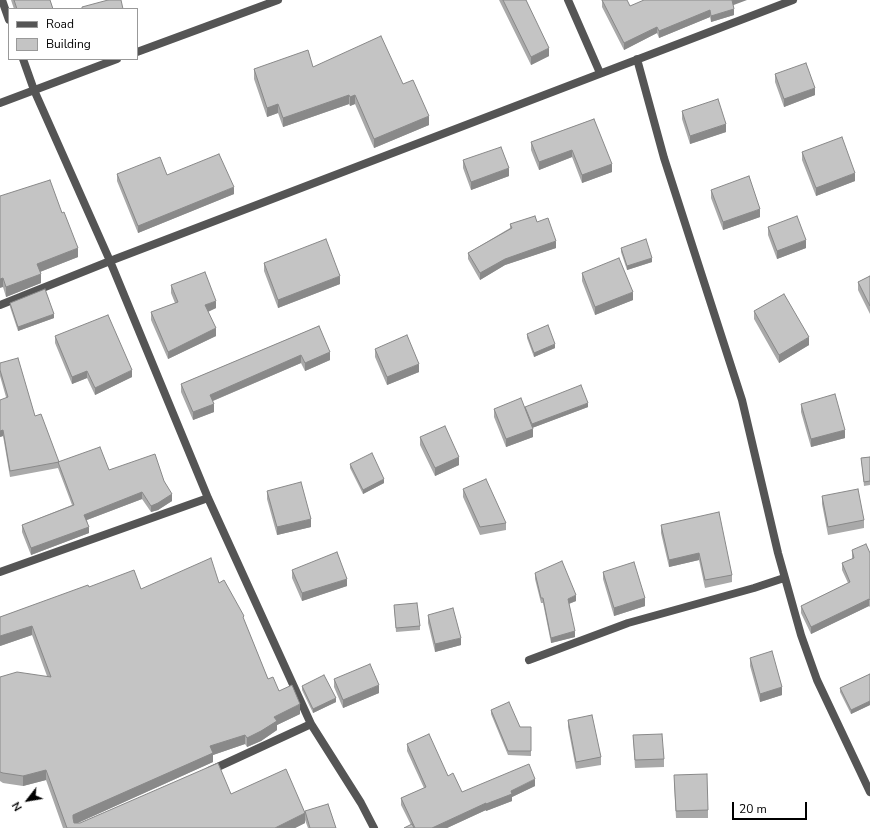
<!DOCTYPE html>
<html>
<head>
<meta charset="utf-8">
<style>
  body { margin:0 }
  #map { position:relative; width:870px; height:828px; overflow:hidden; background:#fff; font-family:"Nunito Sans",sans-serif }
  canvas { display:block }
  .legend { position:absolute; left:8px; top:8px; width:130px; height:52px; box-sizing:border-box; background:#fff; border:1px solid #999; margin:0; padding:5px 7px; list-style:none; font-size:12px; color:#000 }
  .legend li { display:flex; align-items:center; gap:8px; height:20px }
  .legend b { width:20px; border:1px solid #999 }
  .north { position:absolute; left:8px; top:780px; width:40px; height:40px; -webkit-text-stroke:3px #fff; paint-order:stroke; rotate:239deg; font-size:11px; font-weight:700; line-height:16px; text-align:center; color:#000 }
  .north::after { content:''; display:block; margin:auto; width:14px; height:18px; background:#000; clip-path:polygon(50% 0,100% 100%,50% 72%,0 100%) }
  .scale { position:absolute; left:732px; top:802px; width:75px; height:18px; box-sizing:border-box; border:2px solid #000; border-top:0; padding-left:5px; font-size:12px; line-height:14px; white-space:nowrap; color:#000; -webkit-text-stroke:3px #fff; paint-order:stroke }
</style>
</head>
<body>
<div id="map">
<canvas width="870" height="828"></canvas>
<ul class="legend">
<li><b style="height:5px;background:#555"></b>Road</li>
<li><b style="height:11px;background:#c4c4c4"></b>Building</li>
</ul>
<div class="north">N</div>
<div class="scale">20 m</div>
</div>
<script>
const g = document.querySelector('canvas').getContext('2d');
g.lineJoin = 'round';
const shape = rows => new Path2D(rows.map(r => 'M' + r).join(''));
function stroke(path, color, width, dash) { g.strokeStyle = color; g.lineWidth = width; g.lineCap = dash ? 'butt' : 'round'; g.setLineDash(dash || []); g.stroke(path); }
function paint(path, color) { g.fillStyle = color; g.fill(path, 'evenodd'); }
stroke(shape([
  [2,0,9,20],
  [568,0,600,73],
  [137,52,278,0],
  [23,59,34,90,110,261,208,498,311,724,361,803,374,828],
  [637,59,664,158,742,400,778,553,801,635,817,680,870,792],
  [0,103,117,59],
  [0,305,110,261,793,0],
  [0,572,208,498],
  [529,660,628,623,754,588,784,578],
  [209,771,311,724]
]), '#555', 8);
paint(shape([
  [11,0,50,0,53,9,14,9],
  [499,0,526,0,549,56,531,65],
  [602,0,630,6,733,5,734,15,711,22,710,17,659,38,657,33,624,50,602,7],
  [313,67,403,84,429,125,374,148,355,104,350,106,349,104,283,127,278,113,267,117,254,79,254,69],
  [775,74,815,95,784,107,775,82],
  [682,111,726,132,690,144,682,119],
  [594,119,612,172,582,183,572,157,539,170,531,150,531,142],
  [802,152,855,181,816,196,802,160],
  [463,160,509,176,471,190,463,168],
  [117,174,167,175,234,194,138,233,117,181],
  [711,190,760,217,723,230,711,198],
  [0,196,78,257,40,272,41,283,6,297,3,287],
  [537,222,556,248,505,265,480,280,468,259,468,253,510,228,510,224],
  [768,227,806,248,777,259,768,235],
  [621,248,652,262,627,270,621,252],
  [264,263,340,284,278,308,264,271],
  [582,273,633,300,595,315,582,281],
  [870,276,870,314,858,290,858,282],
  [171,285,216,308,208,312,216,336,168,359,151,320,151,312,175,303,171,293],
  [10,303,54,318,18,331,10,307],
  [754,311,809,345,779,363,754,319],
  [319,326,330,360,305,371,301,363,213,401,214,412,193,420,181,392,181,384],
  [527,334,555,348,534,357,527,338],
  [55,336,132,377,95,395,87,378,72,384,55,343],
  [375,349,419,372,387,385,375,357],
  [0,363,35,416,59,462,109,470,164,481,172,501,158,510,151,512,142,499,87,520,89,533,31,555,22,532,22,525,72,505,58,468,10,477,3,436,0,437,6,397,0,376],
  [801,404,845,438,811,447,801,412],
  [525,407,588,407,532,428,533,437,506,447,494,417,494,409,525,409],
  [420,437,459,465,435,476,420,445],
  [870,457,870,485,864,486,861,458],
  [350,464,384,483,363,494,350,468],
  [463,489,506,523,506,530,480,535,463,497],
  [267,491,311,527,277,535,267,499],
  [822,496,864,520,864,528,828,535,822,504],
  [661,525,732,575,732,582,705,588,699,560,669,567,661,533],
  [852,550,870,553,870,607,869,606,811,634,801,613,801,606,848,583,842,570,842,563,852,559],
  [292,570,347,586,302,601,292,578],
  [603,572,645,606,614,616,603,579],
  [535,573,576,601,569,604,575,637,551,643,543,603,541,603,535,579],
  [219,583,244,620,268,679,300,714,277,725,277,730,261,741,247,747,245,744,213,755,213,762,78,823,80,823,231,794,305,812,336,828,308,828,305,820,305,823,295,828,63,828,46,780,23,786,3,783,0,781,0,677,47,676,32,635,0,646,0,617,89,587,141,589],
  [394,605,420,626,420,630,396,632],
  [428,615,461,645,435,652,428,623],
  [750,658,782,695,760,702,750,666],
  [870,670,870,705,851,714,840,692,840,688,870,674],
  [334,679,379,693,343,708,334,687],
  [302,686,336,702,313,713,302,690],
  [491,710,520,727,531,727,531,756,508,755,491,714],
  [568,720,601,757,601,765,576,769,568,727],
  [633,735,664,759,664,767,635,768],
  [407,744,448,776,462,792,535,786,512,797,512,801,486,811,486,810,447,828,404,828,411,825,401,805,401,798,424,788,407,751],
  [674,783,708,810,708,818,676,818]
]), '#a9a9a9');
paint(shape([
  [731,0,747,0,731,6],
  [734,9,734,15,711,22,711,16],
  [710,10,710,17,659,38,659,31],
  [657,27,657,33,624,50,624,43],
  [549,48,549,56,531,65,531,57],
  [815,88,815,95,784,107,784,99],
  [349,95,349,104,283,127,283,118],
  [355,95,355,104,350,106,350,97],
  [278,104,278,113,267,117,267,108],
  [429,116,429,125,374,148,374,139],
  [726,124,726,132,690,144,690,136],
  [572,150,572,157,539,170,539,162],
  [612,164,612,172,582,183,582,175],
  [509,168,509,176,471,190,471,182],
  [855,173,855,181,816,196,816,188],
  [234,187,234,194,138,233,138,226],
  [760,209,760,217,723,230,723,222],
  [806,240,806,248,777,259,777,251],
  [556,241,556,248,505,265,480,280,480,273,505,259],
  [78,248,78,257,37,273,37,264],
  [652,258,652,262,627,270,627,266],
  [41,274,41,283,6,297,6,287],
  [340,276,340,284,278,308,278,300],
  [3,278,3,287,0,288,0,279],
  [633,292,633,300,595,315,595,307],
  [216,301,216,308,205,313,205,305],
  [54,314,54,318,18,331,18,327],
  [216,328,216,336,168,359,168,352],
  [809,337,809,345,779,363,779,355],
  [555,344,555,348,534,357,534,353],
  [330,352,330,360,305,371,305,363],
  [301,355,301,363,210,402,210,395],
  [419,364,419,372,387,385,387,377],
  [132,370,132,377,95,395,95,388],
  [87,371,87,378,72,384,72,377],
  [588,403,588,407,532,428,532,424],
  [214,404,214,412,193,420,193,412],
  [533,429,533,437,506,447,506,439],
  [3,430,3,436,0,437,0,431],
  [845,430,845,438,811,447,811,439],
  [459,457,459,465,435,476,435,468],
  [384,479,384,483,363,494,363,490],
  [142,492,142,499,84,521,84,515],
  [172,494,172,501,158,510,151,512,151,506],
  [311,519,311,527,277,535,277,527],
  [89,527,89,533,31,555,31,548],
  [699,553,699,560,669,567,669,560],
  [347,579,347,586,302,601,302,593],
  [576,595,576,601,568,604,568,599],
  [645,598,645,606,614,616,614,608],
  [869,599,869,606,811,634,811,627],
  [32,626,32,635,0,646,0,636],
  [575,631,575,637,551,643,551,638],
  [461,638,461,645,435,652,435,644],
  [379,685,379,693,343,708,343,700],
  [782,687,782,695,760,702,760,694],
  [336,698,336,702,313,713,313,709],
  [870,701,870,705,851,714,851,710],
  [300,704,300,714,277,725,277,730,261,741,247,747,247,738,274,717],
  [245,735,245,744,213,755,213,762,73,825,73,815,210,746],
  [46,770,46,780,23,786,23,776],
  [535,779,535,786,512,797,512,801,486,811,486,804,511,791],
  [486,803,486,810,447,828,432,828],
  [305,813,305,823,295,828,275,828]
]), '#898989');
const building = shape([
  [14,0,50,0,53,9,17,9,14,0],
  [108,0,121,0,123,9,82,9,82,7,108,0],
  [503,0,526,0,549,48,531,57,503,0],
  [602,0,627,0,630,6,644,0,732,0,734,9,711,16,710,10,659,31,657,27,624,43,602,0],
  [381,36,403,84,413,80,429,116,374,139,355,95,350,97,349,95,283,118,278,104,267,108,254,69,308,50,313,67,381,36],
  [806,63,815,88,784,99,775,74,806,63],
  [718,99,726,124,690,136,682,111,718,99],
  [594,119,612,164,582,175,572,150,539,162,531,142,594,119],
  [842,137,855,173,816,188,802,152,842,137],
  [501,147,509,168,471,182,463,160,501,147],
  [219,154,234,187,138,226,117,174,160,157,167,175,219,154],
  [749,176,760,209,723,222,711,190,749,176],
  [50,180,62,213,64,212,78,248,37,264,41,274,6,287,3,278,0,279,0,196,50,180],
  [535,216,537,222,548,218,556,241,505,259,480,273,468,253,512,228,510,224,535,216],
  [797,216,806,240,777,251,768,227,797,216],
  [326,239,340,276,278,300,264,263,326,239],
  [646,239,652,258,627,266,621,248,646,239],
  [619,258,633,292,595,307,582,273,619,258],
  [205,272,216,301,205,305,216,328,168,352,151,312,178,302,171,285,205,272],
  [870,276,870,306,858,282,870,276],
  [45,289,54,314,18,327,10,303,45,289],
  [784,294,809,337,779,355,754,311,784,294],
  [108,315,132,370,95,388,87,371,72,377,55,336,108,315],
  [548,325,555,344,534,353,527,334,548,325],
  [319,326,330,352,305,363,301,355,210,395,214,404,193,412,181,384,319,326],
  [407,335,419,364,387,377,375,349,407,335],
  [18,358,35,416,41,414,59,462,10,471,3,430,0,431,0,400,8,397,0,370,0,363,18,358],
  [581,385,588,403,532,424,525,407,581,385],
  [835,394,845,430,811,439,801,404,835,394],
  [521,398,533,429,506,439,494,409,521,398],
  [445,426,459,457,435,468,420,437,445,426],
  [100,447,109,470,155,454,164,481,172,494,158,503,151,506,142,492,84,515,89,527,31,548,22,525,74,505,58,462,100,447],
  [372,453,384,479,363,490,350,464,372,453],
  [870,457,870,481,864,482,861,458,870,457],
  [486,479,506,523,480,527,463,489,486,479],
  [301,482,311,519,277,527,267,491,301,482],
  [858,489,864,520,828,527,822,496,858,489],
  [719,512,732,575,705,580,699,553,669,560,661,525,719,512],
  [866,544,870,553,870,600,869,599,811,627,801,606,850,582,842,563,854,558,852,550,866,544],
  [337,552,347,579,302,593,292,570,337,552],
  [211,558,219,583,224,580,244,616,243,617,268,679,273,677,279,691,292,685,300,704,274,717,277,721,261,731,247,738,245,735,210,746,213,753,73,815,73,818,74,823,80,823,218,763,231,794,286,769,305,813,275,828,67,828,46,770,23,776,3,773,0,772,0,677,17,672,51,677,32,626,0,636,0,617,88,585,89,587,134,570,141,589,211,558],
  [562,561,576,595,568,599,575,631,551,638,543,598,541,598,535,573,562,561],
  [634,562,645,598,614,608,603,572,634,562],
  [417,603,420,626,396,628,394,605,417,603],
  [453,608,461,638,435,644,428,615,453,608],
  [772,651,782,687,760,694,750,658,772,651],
  [370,664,379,685,343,700,334,679,370,664],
  [870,674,870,701,851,710,840,688,870,674],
  [324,675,336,698,313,709,302,686,324,675],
  [509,702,520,727,531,727,531,751,508,751,491,710,509,702],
  [592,715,601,757,576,762,568,720,592,715],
  [429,734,448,776,453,773,462,792,529,764,535,779,511,791,512,794,486,804,486,803,432,828,415,828,401,798,426,787,407,744,429,734],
  [662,734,664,759,635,760,633,735,662,734],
  [707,774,708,810,676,811,674,775,707,774],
  [328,804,336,828,310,828,305,811,328,804],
  [412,824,414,828,404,828,412,824]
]);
paint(building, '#c4c4c4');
stroke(building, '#898989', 1);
</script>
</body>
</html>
